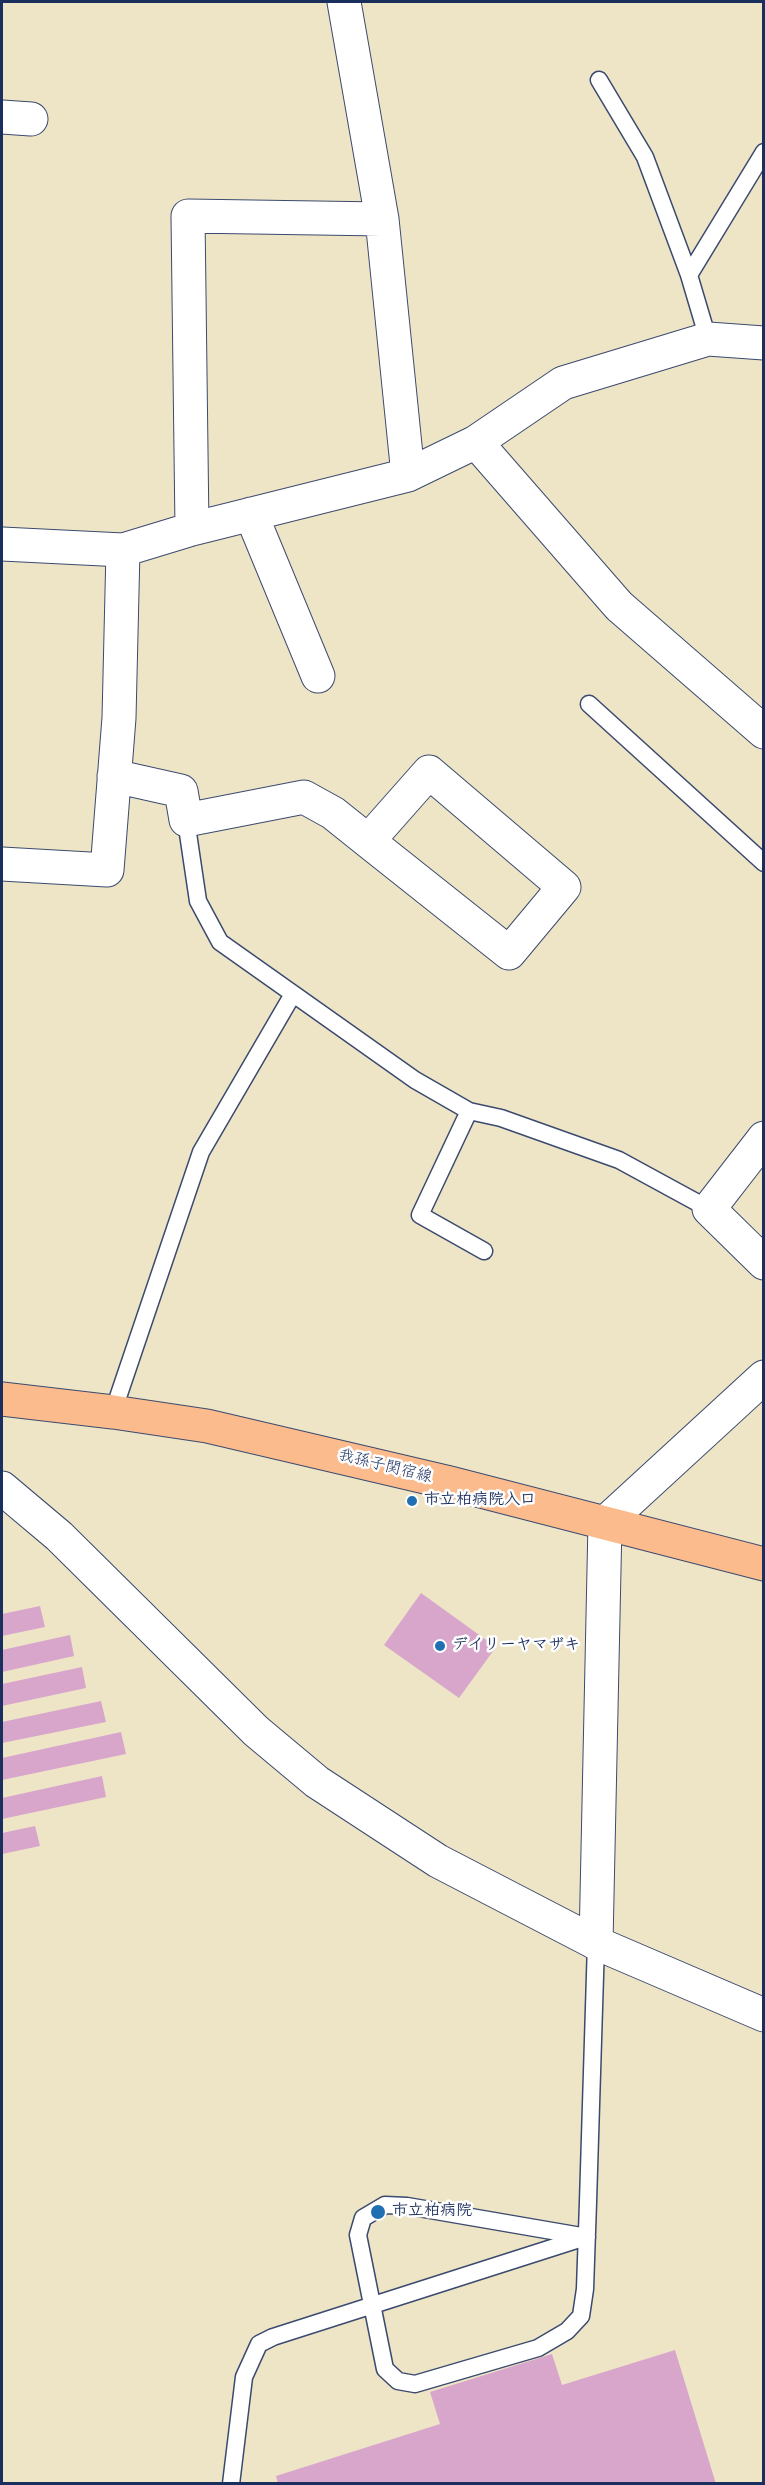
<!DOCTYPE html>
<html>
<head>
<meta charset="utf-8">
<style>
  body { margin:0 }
  #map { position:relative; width:765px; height:2485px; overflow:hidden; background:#eee5c7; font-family:"Architects Daughter",sans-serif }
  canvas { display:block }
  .frame { position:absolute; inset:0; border:3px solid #1b2f5e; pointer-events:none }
</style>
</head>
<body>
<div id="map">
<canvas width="765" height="2485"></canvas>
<div class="frame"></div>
</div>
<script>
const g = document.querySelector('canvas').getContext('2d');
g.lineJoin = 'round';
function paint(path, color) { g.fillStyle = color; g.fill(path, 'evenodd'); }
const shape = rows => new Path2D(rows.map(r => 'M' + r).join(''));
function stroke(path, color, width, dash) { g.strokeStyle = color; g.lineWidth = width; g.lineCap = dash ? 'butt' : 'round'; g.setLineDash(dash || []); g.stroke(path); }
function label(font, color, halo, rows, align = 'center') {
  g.font = font + ' "Architects Daughter","Klee One",sans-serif'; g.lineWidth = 5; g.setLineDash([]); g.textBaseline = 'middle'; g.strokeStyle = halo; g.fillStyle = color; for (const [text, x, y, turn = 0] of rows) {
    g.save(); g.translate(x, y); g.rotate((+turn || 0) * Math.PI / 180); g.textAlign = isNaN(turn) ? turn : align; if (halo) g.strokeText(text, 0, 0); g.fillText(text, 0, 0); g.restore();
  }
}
paint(shape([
  [421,1593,496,1647,459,1698,384,1645],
  [40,1606,45,1627,2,1636,2,1614],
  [70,1635,74,1656,2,1672,2,1650],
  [82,1667,86,1688,2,1706,2,1684],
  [101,1701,106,1722,2,1743,2,1722],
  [121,1732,126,1754,2,1780,2,1758],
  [102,1776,106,1797,2,1819,2,1798],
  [35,1826,40,1846,2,1854,2,1833],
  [675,2350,716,2484,278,2484,276,2476,440,2424,430,2392,552,2354,562,2385]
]), '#d8a6cb');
const service = shape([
  [599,80,645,157,689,275],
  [708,339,689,275,764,152],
  [589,704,764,863],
  [186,820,198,901,220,942,415,1080,469,1111,501,1118,619,1160,709,1209],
  [469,1111,420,1215,484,1251],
  [113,1412,201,1152,293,994],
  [587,2237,407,2206,385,2205,363,2218,358,2235,385,2369,398,2381,415,2384,538,2348,567,2331,581,2316,585,2289,588,2202,596,1943],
  [231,2484,244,2377,259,2344,273,2337,586,2237]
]);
const minor = shape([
  [344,2,382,219,408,475],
  [2,117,31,119],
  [476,442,619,606,764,732],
  [251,514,318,676],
  [192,529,188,216,382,219],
  [2,544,123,550,192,529,408,475,476,442,563,383,708,339,764,343],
  [114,776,181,791,186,820,304,797,333,813,368,841,509,953,564,887,429,772,368,841],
  [2,864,107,870,119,718,123,550],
  [764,1138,709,1209,764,1263],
  [2,1488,59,1536,256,1731,317,1782,438,1861,596,1943,764,2015]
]);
const tertiary = shape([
  [596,1943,605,1523,764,1377]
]);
const primary = shape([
  [2,1399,113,1412,207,1426,446,1482,764,1564]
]);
stroke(service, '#3b4a6e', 19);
stroke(minor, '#3b4a6e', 35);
stroke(tertiary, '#3b4a6e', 35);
stroke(primary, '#3b4a6e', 35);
stroke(service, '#fff', 16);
stroke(minor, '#fff', 33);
stroke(tertiary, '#fff', 33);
stroke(primary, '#fbbb8c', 33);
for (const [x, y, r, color] of [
  [412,1501,6,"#1f6fb2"],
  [440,1646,6,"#1f6fb2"],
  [378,2212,8,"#1f6fb2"]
]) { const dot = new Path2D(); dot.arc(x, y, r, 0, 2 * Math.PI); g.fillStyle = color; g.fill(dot); stroke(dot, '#fff', 2); }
label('16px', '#1b2f5e', '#fff', [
  ["我孫子関宿線",385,1467,14]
]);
label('bold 16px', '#1b2f5e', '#fff', [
  ["市立柏病院入口",424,1501],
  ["デイリーヤマザキ",452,1646],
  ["市立柏病院",392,2212]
], 'left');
</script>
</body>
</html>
